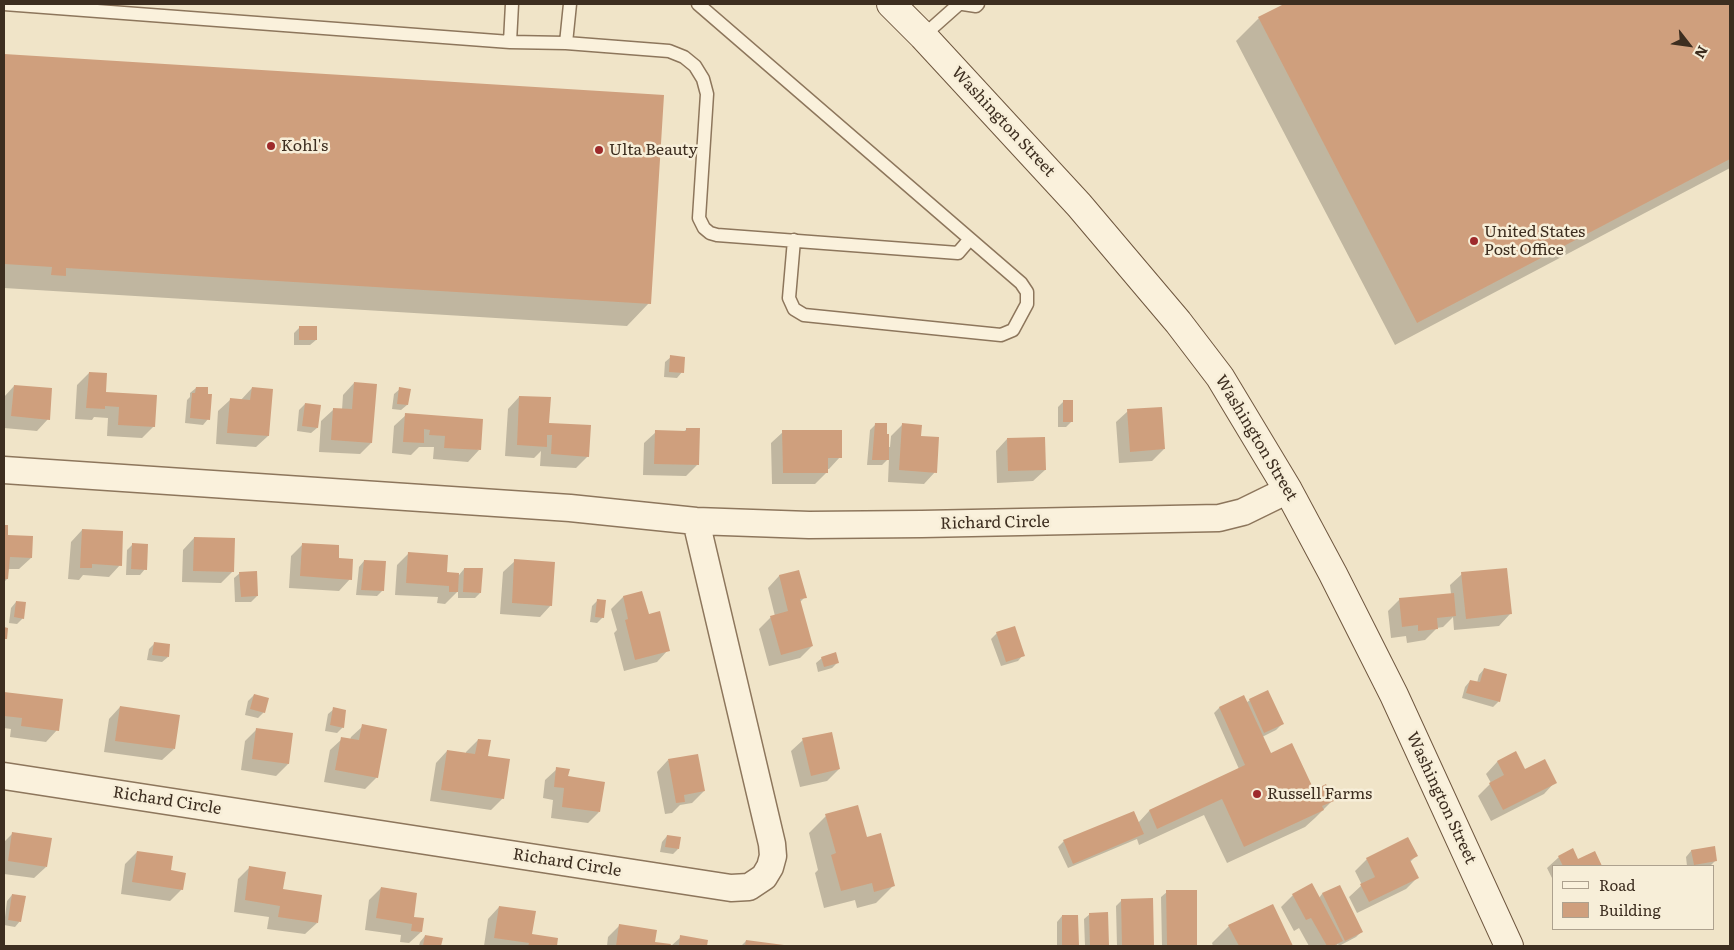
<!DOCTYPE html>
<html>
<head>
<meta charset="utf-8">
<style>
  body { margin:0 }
  #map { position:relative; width:1734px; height:950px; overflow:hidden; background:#f0e4c8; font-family:Literata,serif }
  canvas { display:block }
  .frame { position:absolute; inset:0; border:5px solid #3d2e20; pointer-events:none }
  .legend { position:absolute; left:1552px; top:865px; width:162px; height:65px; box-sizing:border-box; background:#f7eed8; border:1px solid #ada18e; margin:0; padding:6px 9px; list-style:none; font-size:15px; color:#3d2e20 }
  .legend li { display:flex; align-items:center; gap:10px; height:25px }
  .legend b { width:25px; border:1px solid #ada18e }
  .north { position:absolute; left:1664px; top:20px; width:50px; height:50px; -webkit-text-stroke:4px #f7eed8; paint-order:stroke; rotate:120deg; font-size:14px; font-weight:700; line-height:20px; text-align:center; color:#3d2e20 }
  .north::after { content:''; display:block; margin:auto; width:18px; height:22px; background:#3d2e20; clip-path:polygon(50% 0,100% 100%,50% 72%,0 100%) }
</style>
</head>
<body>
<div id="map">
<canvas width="1734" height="950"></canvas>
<div class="frame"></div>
<ul class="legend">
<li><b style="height:6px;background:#faf1dc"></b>Road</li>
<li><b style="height:14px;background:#cf9f7d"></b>Building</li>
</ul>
<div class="north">N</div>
</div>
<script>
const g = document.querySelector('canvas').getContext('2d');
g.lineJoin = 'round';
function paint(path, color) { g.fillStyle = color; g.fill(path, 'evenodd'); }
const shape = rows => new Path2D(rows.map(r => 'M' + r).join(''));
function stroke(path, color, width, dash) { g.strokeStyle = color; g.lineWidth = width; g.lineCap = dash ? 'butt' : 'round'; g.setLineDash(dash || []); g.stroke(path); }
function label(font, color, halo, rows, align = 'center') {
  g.font = font + ' Literata,serif'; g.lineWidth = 5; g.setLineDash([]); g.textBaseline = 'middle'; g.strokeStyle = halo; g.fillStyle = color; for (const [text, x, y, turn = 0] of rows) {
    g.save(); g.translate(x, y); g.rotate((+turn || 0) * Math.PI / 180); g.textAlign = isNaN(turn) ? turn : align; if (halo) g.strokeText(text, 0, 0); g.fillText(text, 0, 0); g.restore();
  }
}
paint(shape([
  [1287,4,1730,4,1730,168,1395,345,1236,41,1259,18],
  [4,56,662,96,649,303,627,326,4,288],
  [300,327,316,340,310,345,294,345,294,333],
  [671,357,682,372,677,378,664,377,665,362],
  [89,373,105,394,154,426,142,438,107,436,108,418,94,417,92,420,75,419,77,385],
  [354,383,371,443,360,454,319,452,321,421,333,410,342,410,343,395],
  [14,386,48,419,37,431,4,428,4,397],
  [196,388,208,419,203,425,185,423,187,400,190,397,190,393],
  [252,388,268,436,256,447,216,444,218,411,230,400,240,401],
  [400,389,407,405,401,410,392,409,394,394],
  [519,397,548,424,588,456,576,468,540,466,541,451,534,458,505,456,508,409],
  [1064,401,1072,421,1066,427,1058,427,1058,407],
  [305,404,317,428,311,433,297,431,299,410],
  [1128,411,1164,449,1152,461,1119,463,1116,422],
  [406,415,479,450,468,462,433,459,434,447,419,447,411,455,392,453,394,426],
  [876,424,888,447,890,447,891,436,902,425,920,437,935,472,924,484,888,482,889,458,882,465,867,465,870,430],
  [687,429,697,465,686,476,643,475,644,443,656,432,683,432],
  [783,432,840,457,829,469,827,469,827,472,815,484,772,484,771,443],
  [1007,439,1045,470,1033,481,997,483,996,451],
  [4,526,7,527,7,536,31,558,19,569,8,569,7,579,4,582],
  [82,530,120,565,109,577,83,575,79,580,68,579,71,542],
  [194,538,233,571,221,583,182,582,183,550],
  [133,544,145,569,140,575,126,575,127,550],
  [303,544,338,559,350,579,339,591,289,588,291,556],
  [409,553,446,573,459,575,464,569,480,593,475,598,458,598,458,591,445,604,437,603,438,597,395,595,397,565],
  [364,561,383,590,377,596,356,595,359,567],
  [515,561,551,605,540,617,500,614,503,572],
  [798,572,805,597,800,602,812,646,800,658,769,666,759,629,771,617,775,616,768,588,779,576],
  [240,573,257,596,251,602,235,602,234,578],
  [1462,574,1510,614,1499,626,1454,630,1453,617,1443,627,1437,628,1425,640,1407,643,1406,636,1391,638,1388,611,1400,599,1451,594,1450,585],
  [641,592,648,616,668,650,657,662,624,671,614,633,617,630,611,609,623,597],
  [598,600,603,617,597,623,590,622,592,606],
  [16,602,23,618,17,624,9,623,11,608],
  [997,633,1023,655,1018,661,1001,666,991,639],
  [154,644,168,657,162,662,147,660,149,649],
  [822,658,837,663,832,668,818,672,816,663],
  [1484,669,1499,701,1493,707,1462,698,1465,687,1470,681,1477,683,1479,675],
  [1267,692,1282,724,1276,730,1262,737,1270,755,1313,792,1333,800,1315,818,1305,827,1227,863,1204,815,1139,845,1137,839,1068,868,1058,847,1064,841,1138,823,1149,811,1239,769,1214,713,1219,708,1243,697,1246,703,1250,700],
  [4,693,61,700,57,730,46,742,10,737,11,729,4,728],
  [254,695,264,712,258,718,245,715,248,701],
  [120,707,174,749,162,760,104,752,109,719],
  [334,709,343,727,337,733,325,731,328,714],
  [363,726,377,777,365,789,324,782,330,750,342,739,350,740,351,737],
  [257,729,292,734,288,764,276,776,241,770,245,741],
  [478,740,487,757,503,798,491,810,430,801,436,763,447,751,466,754,466,752],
  [803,740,839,769,827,781,800,787,791,751],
  [1515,753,1525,771,1555,782,1544,794,1491,821,1478,796,1491,783,1486,774,1497,762],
  [668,760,704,791,692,803,680,805,672,813,665,814,657,772],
  [557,769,599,812,588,823,551,818,553,800,543,798,545,780],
  [826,816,866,839,894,885,876,903,857,908,855,900,824,908,815,873,818,870,809,833],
  [13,833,46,867,34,878,4,874,4,842],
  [667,836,678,849,673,854,660,852,662,842],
  [1714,847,1716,860,1710,866,1687,866,1686,857,1691,851],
  [137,852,169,872,182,889,170,901,121,894,125,864],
  [1594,852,1601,866,1553,866,1553,880,1547,868,1559,857,1577,860],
  [1416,856,1410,862,1417,878,1406,889,1357,913,1349,897,1362,885,1355,871,1367,859],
  [250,867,282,890,317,923,305,934,267,929,269,917,234,912,238,879],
  [1339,886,1361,932,1356,937,1339,946,1338,944,1336,946,1309,946,1299,928,1294,931,1281,907,1293,895,1319,898,1322,894],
  [381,888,412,918,421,932,409,943,400,942,401,935,365,930,369,900],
  [1196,891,1196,946,1162,946,1161,897,1167,892],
  [12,895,20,921,15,927,4,925,7,901],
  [1122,900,1152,900,1153,946,1117,946,1116,906],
  [1272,905,1292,946,1213,946,1212,943,1229,926],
  [499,907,531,935,557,939,555,946,484,946,488,919],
  [1090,914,1107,914,1108,946,1085,946,1084,919],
  [1062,916,1077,916,1078,946,1057,946,1057,922],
  [620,925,654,943,669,945,669,946,607,946,608,937],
  [425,936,441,939,440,946,419,946,420,942],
  [681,937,707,941,706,946,671,946],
  [746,941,783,946,741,946]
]), '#0003');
paint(shape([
  [1284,4,1730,4,1730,159,1417,323,1258,17],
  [4,54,664,95,651,304,66,268,66,276,51,275,52,267,4,264],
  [299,326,317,326,317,340,299,340],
  [670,355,685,357,684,373,669,372],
  [89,372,107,373,106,392,157,395,155,427,118,425,119,407,105,406,105,409,86,408],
  [354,382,377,384,372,443,331,440,333,408,352,409],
  [14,385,52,388,50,420,11,416],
  [196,387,208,387,208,394,212,394,210,420,190,418,192,393,195,393],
  [252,387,273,389,269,436,227,433,230,398,250,400],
  [399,387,411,389,408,405,397,404],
  [519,396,551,397,549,423,591,425,589,457,551,454,552,435,547,435,547,447,517,445],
  [1063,400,1073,400,1073,422,1063,422],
  [305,403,321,405,318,428,302,426],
  [1162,407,1165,449,1130,452,1127,409],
  [405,413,483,419,481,450,444,448,445,436,429,435,430,430,424,429,424,443,403,442],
  [875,423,887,423,887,434,889,434,889,460,872,460],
  [902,423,922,425,921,436,939,437,937,473,899,470],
  [686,428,700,428,699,465,654,464,655,430,686,431],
  [782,430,842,430,842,458,828,458,828,473,783,473],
  [1045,437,1046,470,1008,471,1007,438],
  [4,525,8,525,8,535,33,536,32,558,10,557,8,579,4,579],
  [82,529,123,531,122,566,92,564,92,568,80,568],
  [194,537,235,538,234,572,193,571],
  [132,543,148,544,147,570,131,569],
  [302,543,339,545,339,558,353,559,352,580,300,576],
  [408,552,448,555,447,572,459,573,458,592,449,592,449,586,406,583],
  [514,559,555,562,552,606,512,603],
  [364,560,386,561,384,591,361,590],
  [464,568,483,568,481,593,463,592],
  [1507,568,1512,614,1466,619,1461,572],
  [799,570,807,598,800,599,813,646,781,655,770,616,788,611,779,575],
  [257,571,258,596,241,597,239,572],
  [642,591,649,614,660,611,670,651,635,660,625,620,628,619,623,596],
  [1454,593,1456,616,1437,618,1438,629,1418,631,1418,625,1402,627,1399,598],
  [597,599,606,600,604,618,595,617],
  [16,601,26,602,24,619,14,617],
  [1015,626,1025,656,1006,662,996,632],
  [4,627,8,628,7,639,4,639],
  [154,642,170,644,169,657,152,655],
  [836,652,839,663,824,667,821,657],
  [1484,668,1507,674,1500,702,1466,693,1470,680,1480,682],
  [1268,690,1284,724,1264,733,1249,699],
  [4,692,63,699,59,731,21,726,22,718,4,716],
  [254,694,269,698,265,713,250,709],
  [1244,695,1271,753,1292,743,1314,790,1326,784,1334,801,1322,806,1324,810,1244,847,1222,799,1157,829,1149,810,1245,765,1219,707],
  [120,706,180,715,175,749,115,741],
  [333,707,346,710,344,728,330,725],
  [362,724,387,729,378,778,335,770,341,737,359,740],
  [256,728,293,733,289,764,252,759],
  [832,732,840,769,811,776,802,738],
  [478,739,491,740,488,756,510,759,504,799,441,790,447,750,475,754],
  [1516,751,1525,769,1545,759,1557,783,1503,810,1489,783,1504,775,1497,761],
  [698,754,705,791,684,795,685,802,676,803,668,759],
  [556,767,570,769,568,776,605,782,600,812,562,807,564,788,554,787],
  [858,805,867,837,881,833,895,886,874,892,872,883,841,891,831,855,836,853,825,814],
  [1134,811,1144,834,1073,864,1063,840],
  [12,832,52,838,47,867,8,861],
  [667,835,681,837,679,849,665,847],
  [1408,837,1418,856,1410,860,1419,878,1369,902,1360,884,1375,877,1366,858],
  [1715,846,1717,861,1694,865,1691,850],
  [1573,848,1578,859,1595,851,1602,866,1563,866,1558,856],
  [137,851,173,856,171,870,186,873,183,890,132,882],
  [249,866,286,872,283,889,322,895,318,923,278,917,280,906,245,900],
  [1312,883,1343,941,1333,946,1327,946,1311,918,1306,920,1292,894],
  [1340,885,1363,932,1345,941,1322,893],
  [381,887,417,893,414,917,424,918,422,932,411,931,412,924,376,918],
  [1166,890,1197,890,1197,946,1167,946],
  [12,894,26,896,21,922,8,920],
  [1153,898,1154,946,1122,946,1121,899],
  [1273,904,1293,946,1239,946,1228,925],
  [499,906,536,911,532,934,558,938,557,946,528,946,529,943,494,938],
  [1108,912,1109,946,1090,946,1089,913],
  [1062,915,1078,915,1079,946,1062,946],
  [619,924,657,930,655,942,671,944,670,946,616,946],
  [425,935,443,938,441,946,423,946],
  [680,935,708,940,707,946,679,946],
  [746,940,784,945,784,946,745,946]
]), '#cf9f7d');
const service = shape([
  [4,4,510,42,566,43,570,4],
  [698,4,1021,283,1027,292,1027,304,1013,330,1001,335,804,315,794,309,789,298,794,240],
  [963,4,976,6,978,4],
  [923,36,959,4],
  [510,42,512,4],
  [566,43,669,51,684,57,695,66,703,79,707,94,699,218,704,228,710,233,717,235,958,253,970,239]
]);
const minor = shape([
  [4,470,570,508,696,521,809,525,922,524,1219,518,1243,512,1288,490],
  [4,776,731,888,749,887,764,877,770,867,773,856,772,844,696,521]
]);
const secondary = shape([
  [891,4,923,36,1079,205,1178,322,1220,377,1288,490,1333,574,1394,695,1509,946]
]);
stroke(service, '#8d765c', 15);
stroke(minor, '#8d765c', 29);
stroke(secondary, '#6f573f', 30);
stroke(service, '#faf1dc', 12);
stroke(minor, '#faf1dc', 26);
stroke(secondary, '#faf1dc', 28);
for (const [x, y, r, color] of [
  [271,146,5,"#9e2a2b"],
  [599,150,5,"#9e2a2b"],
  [1474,241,5,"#9e2a2b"],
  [1257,794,5,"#9e2a2b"]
]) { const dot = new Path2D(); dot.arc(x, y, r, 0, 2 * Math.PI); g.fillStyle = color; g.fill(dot); stroke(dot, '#f7eed8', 2); }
label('16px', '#3d2e20', '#f7eed8', [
  ["Washington Street",1003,122,47],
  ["Washington Street",1256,438,59],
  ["Richard Circle",995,523,-1],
  ["Washington Street",1441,798,65],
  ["Richard Circle",167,801,9],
  ["Richard Circle",567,863,9]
]);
label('16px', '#3d2e20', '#f7eed8', [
  ["Kohl's",281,146],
  ["Ulta Beauty",609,150],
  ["United States",1484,232],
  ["Post Office",1484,250],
  ["Russell Farms",1267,794]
], 'left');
</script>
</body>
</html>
